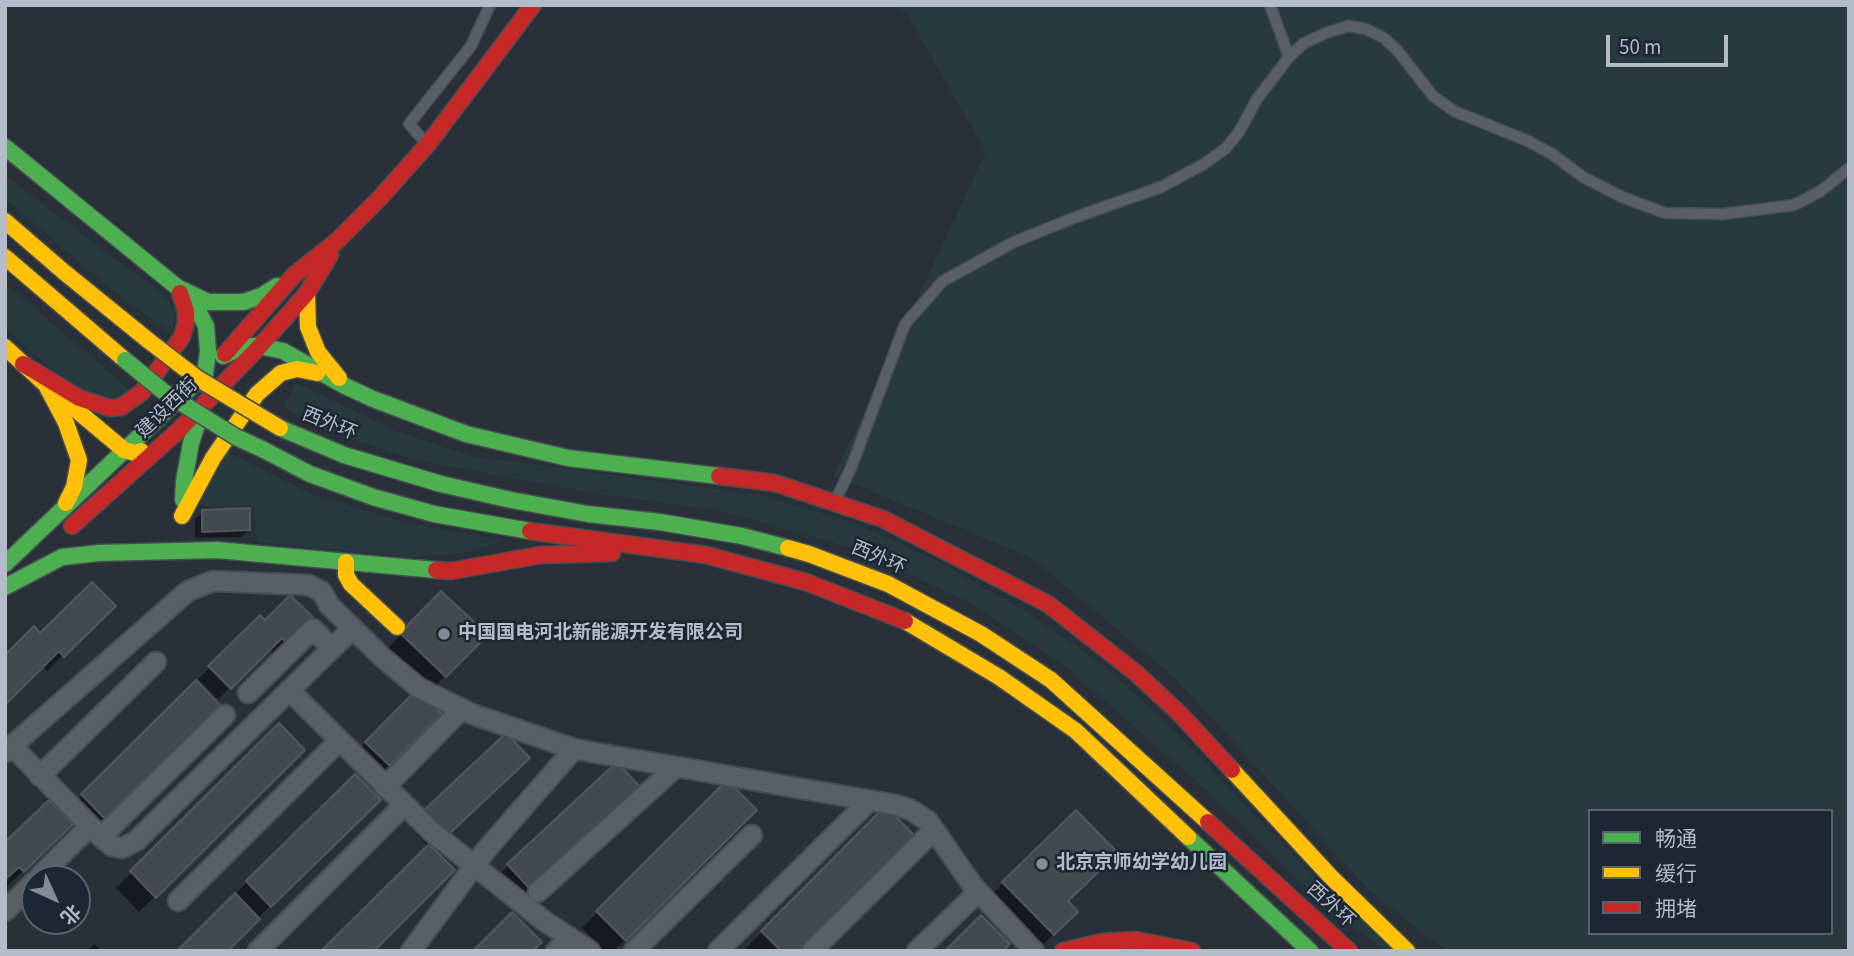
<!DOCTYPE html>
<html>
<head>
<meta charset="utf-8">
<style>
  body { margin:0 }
  #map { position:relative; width:1854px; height:956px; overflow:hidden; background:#2a3038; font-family:"Source Sans 3","Noto Sans SC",sans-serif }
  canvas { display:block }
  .frame { position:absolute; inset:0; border:7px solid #b4bcc9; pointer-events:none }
  .legend { position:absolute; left:1588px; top:809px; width:245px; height:126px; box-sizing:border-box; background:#1d2633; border:2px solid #59626f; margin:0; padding:9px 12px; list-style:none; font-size:21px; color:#b4bcc9 }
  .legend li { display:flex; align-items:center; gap:14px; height:35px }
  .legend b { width:35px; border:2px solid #59626f }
  .north { position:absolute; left:21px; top:865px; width:70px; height:70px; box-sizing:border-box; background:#1d2633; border:2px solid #59626f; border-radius:50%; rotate:135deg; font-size:19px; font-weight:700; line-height:28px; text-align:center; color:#b4bcc9 }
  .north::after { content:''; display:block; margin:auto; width:24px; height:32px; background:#848b96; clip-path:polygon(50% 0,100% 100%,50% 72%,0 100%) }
  .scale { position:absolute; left:1606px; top:35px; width:122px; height:32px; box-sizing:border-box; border:4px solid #b4bcc9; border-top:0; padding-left:9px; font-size:21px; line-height:24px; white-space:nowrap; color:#b4bcc9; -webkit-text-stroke:5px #1d2633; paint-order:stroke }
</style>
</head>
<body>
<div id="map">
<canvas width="1854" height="956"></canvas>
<div class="frame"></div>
<ul class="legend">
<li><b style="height:9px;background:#4caf50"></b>畅通</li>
<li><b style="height:9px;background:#ffc107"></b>缓行</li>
<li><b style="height:9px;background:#c62828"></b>拥堵</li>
</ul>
<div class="north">北</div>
<div class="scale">50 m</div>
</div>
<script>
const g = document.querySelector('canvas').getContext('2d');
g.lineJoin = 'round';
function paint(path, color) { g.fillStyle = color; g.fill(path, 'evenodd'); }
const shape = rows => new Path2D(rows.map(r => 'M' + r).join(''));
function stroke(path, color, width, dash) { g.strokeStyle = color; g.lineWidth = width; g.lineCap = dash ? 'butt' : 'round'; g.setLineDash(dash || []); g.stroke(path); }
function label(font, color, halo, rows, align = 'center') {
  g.font = font + ' "Source Sans 3","Noto Sans SC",sans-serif'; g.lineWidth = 5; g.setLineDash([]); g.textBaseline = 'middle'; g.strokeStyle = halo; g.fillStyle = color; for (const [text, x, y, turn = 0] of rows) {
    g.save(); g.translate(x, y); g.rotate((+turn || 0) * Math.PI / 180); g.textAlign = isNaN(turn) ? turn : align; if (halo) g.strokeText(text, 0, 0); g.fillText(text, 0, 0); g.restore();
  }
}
paint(shape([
  [895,5,1849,5,1849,951,1446,951,1369,890,1176,679,1032,558,834,476,986,152,907,14],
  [1590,811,1831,811,1831,933,1590,933],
  [5,175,121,264,158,289,176,310,172,334,107,286,5,198],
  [5,283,131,391,121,398,83,394,24,346,5,328],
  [296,383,395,430,471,456,760,495,854,523,929,557,1019,607,1093,657,1158,714,1312,875,1396,951,1385,951,1314,895,1223,805,1068,668,973,604,847,546,717,510,606,495,414,460,313,426,284,406],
  [224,450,311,494,403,522,504,541,464,553,414,557,258,542,252,506,199,505]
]), '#273a3e');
paint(shape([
  [203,512,249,530,241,537,195,538,195,519],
  [441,593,485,635,429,692,386,650],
  [113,606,47,671,42,666,40,635],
  [311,617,274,654,269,649,218,699,198,679,260,618,265,623],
  [196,682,219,706,89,834,66,811],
  [417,691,440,714,377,777,354,754],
  [279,726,303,750,139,912,116,888],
  [617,765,624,805,515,906,492,881],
  [511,773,431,849,410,827,425,811],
  [355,776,363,816,258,918,231,898],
  [727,782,754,810,614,951,605,951,582,928],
  [885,809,797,951,749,951,746,948],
  [1076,813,1066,902,1076,912,1037,950,987,899],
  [70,824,7,887,5,885,5,845],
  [94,944,101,951,87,951]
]), '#0007');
const building = shape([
  [250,508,250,530,202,532,202,510,250,508],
  [92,582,116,606,64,657,59,651,5,705,5,655,34,626,40,633,92,582],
  [441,591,488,635,446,677,400,633,441,591],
  [290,595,313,617,287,643,282,638,231,689,208,666,260,615,265,620,290,595],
  [196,680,221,706,106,820,81,794,196,680],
  [417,689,442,714,390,766,365,742,417,689],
  [279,723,305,750,156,898,130,871,279,723],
  [506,733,530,758,448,835,424,810,506,733],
  [617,762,642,789,532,891,507,864,617,762],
  [355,774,381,800,271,907,246,881,355,774],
  [727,780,757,810,626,941,596,911,727,780],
  [49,800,73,824,24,872,19,867,5,880,5,842,49,800],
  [885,806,914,835,799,951,781,951,761,931,885,806],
  [1076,810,1118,853,1068,901,1078,912,1054,935,1002,882,1076,810],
  [429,844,455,870,374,951,321,951,429,844],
  [235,893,260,919,228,951,177,951,235,893],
  [512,912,542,942,533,951,473,951,512,912],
  [981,915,1010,944,1003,951,945,951,981,915]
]);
paint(building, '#444950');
stroke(building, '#52575f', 2);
const lane = shape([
  [1270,5,1289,57],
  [427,144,409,124,471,46,490,5],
  [836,499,851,468,905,324,943,281,1014,242,1076,217,1161,187,1204,164,1226,148,1239,132,1257,99,1289,57,1304,43,1326,33,1348,26,1366,29,1384,38,1397,50,1433,96,1454,111,1528,141,1552,154,1583,177,1622,197,1665,213,1723,214,1794,205,1821,191,1849,168]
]);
const street = shape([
  [289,690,432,832,543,920,590,951],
  [248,693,313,629,332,649],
  [12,746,101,837,112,846,122,848,136,841,353,628],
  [574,749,896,805,911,810,928,821,973,886,1034,951],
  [5,752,188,591,213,581,309,585,322,592,329,605,383,658,419,688,472,714,574,749,486,850,411,951],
  [40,776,156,662],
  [385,787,462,709],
  [101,837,225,715],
  [37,879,90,826],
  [538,892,676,767],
  [178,901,339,741],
  [5,911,35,881],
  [258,951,404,805],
  [556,951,569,938],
  [634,951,752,835],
  [718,951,869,801],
  [812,951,934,830],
  [917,951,978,892]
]);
const fast = shape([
  [5,147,177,287,196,307,206,326,208,351,205,374,201,383],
  [181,289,208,302,244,302,263,295,277,286],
  [223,356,244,346,260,346,283,351,345,386,373,399,466,434,568,458,719,476],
  [280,428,344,455,441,484,511,500,588,514,660,522,742,536,788,548],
  [262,449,310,474,373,497,434,514,530,531],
  [183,500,184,481,191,443,202,410],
  [5,564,191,387],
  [5,587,62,557,99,553,217,550,436,570],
  [1188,837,1310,951]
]);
const slow = shape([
  [5,221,64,272,149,341],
  [5,257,125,360],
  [307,293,308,327,318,352,339,378],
  [5,347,46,385,66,423,79,460,74,487,66,503],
  [62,398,124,450,135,453,141,451],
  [182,516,213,458,257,394,281,373,297,369,317,373],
  [788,548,809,554,888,584,981,634,1051,680,1208,822],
  [346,562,346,575,351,584,397,627],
  [905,621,999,677,1076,731,1188,837],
  [1232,770,1331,877,1407,951]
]);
const jam = shape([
  [225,354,294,275,337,241,379,199,428,144,533,5],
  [23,364,79,398,110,408,121,407,142,392,182,337,186,323,186,311,180,293],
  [719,476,775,483,883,519,1048,604,1136,673,1180,714,1232,770],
  [72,526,179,430,260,346,307,293,330,255],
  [530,531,706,555,806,582,905,621],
  [436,570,451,571,541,555,612,553],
  [1208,822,1349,951],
  [1063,951,1102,942,1135,940,1192,951]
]);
stroke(lane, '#484c53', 13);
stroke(street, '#484c53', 23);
stroke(fast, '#484c53', 19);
stroke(slow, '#484c53', 19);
stroke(jam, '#484c53', 19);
stroke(lane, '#5a5e66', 10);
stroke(street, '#5a5e66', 19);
stroke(fast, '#4caf50', 16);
stroke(slow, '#ffc107', 16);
stroke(jam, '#c62828', 16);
const fastBridge = shape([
  [125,360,164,392,236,437,262,449]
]);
const slowBridge = shape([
  [149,341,197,378,280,428]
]);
stroke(fastBridge, '#474c53', 19, []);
stroke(slowBridge, '#474c53', 19, []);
stroke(fastBridge, '#4caf50', 16);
stroke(slowBridge, '#ffc107', 16);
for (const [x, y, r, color] of [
  [444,634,7,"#848b96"],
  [1042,864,7,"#848b96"]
]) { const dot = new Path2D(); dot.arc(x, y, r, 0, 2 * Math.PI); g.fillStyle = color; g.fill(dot); stroke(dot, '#1d2633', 2.5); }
label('19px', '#b4bcc9', '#1d2633', [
  ["建设西街",168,409,-44],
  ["西外环",329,425,22],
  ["西外环",878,559,23],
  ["西外环",1330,906,42]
]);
label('bold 19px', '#b4bcc9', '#1d2633', [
  ["中国国电河北新能源开发有限公司",458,634],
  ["北京京师幼学幼儿园",1056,864]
], 'left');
</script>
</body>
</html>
